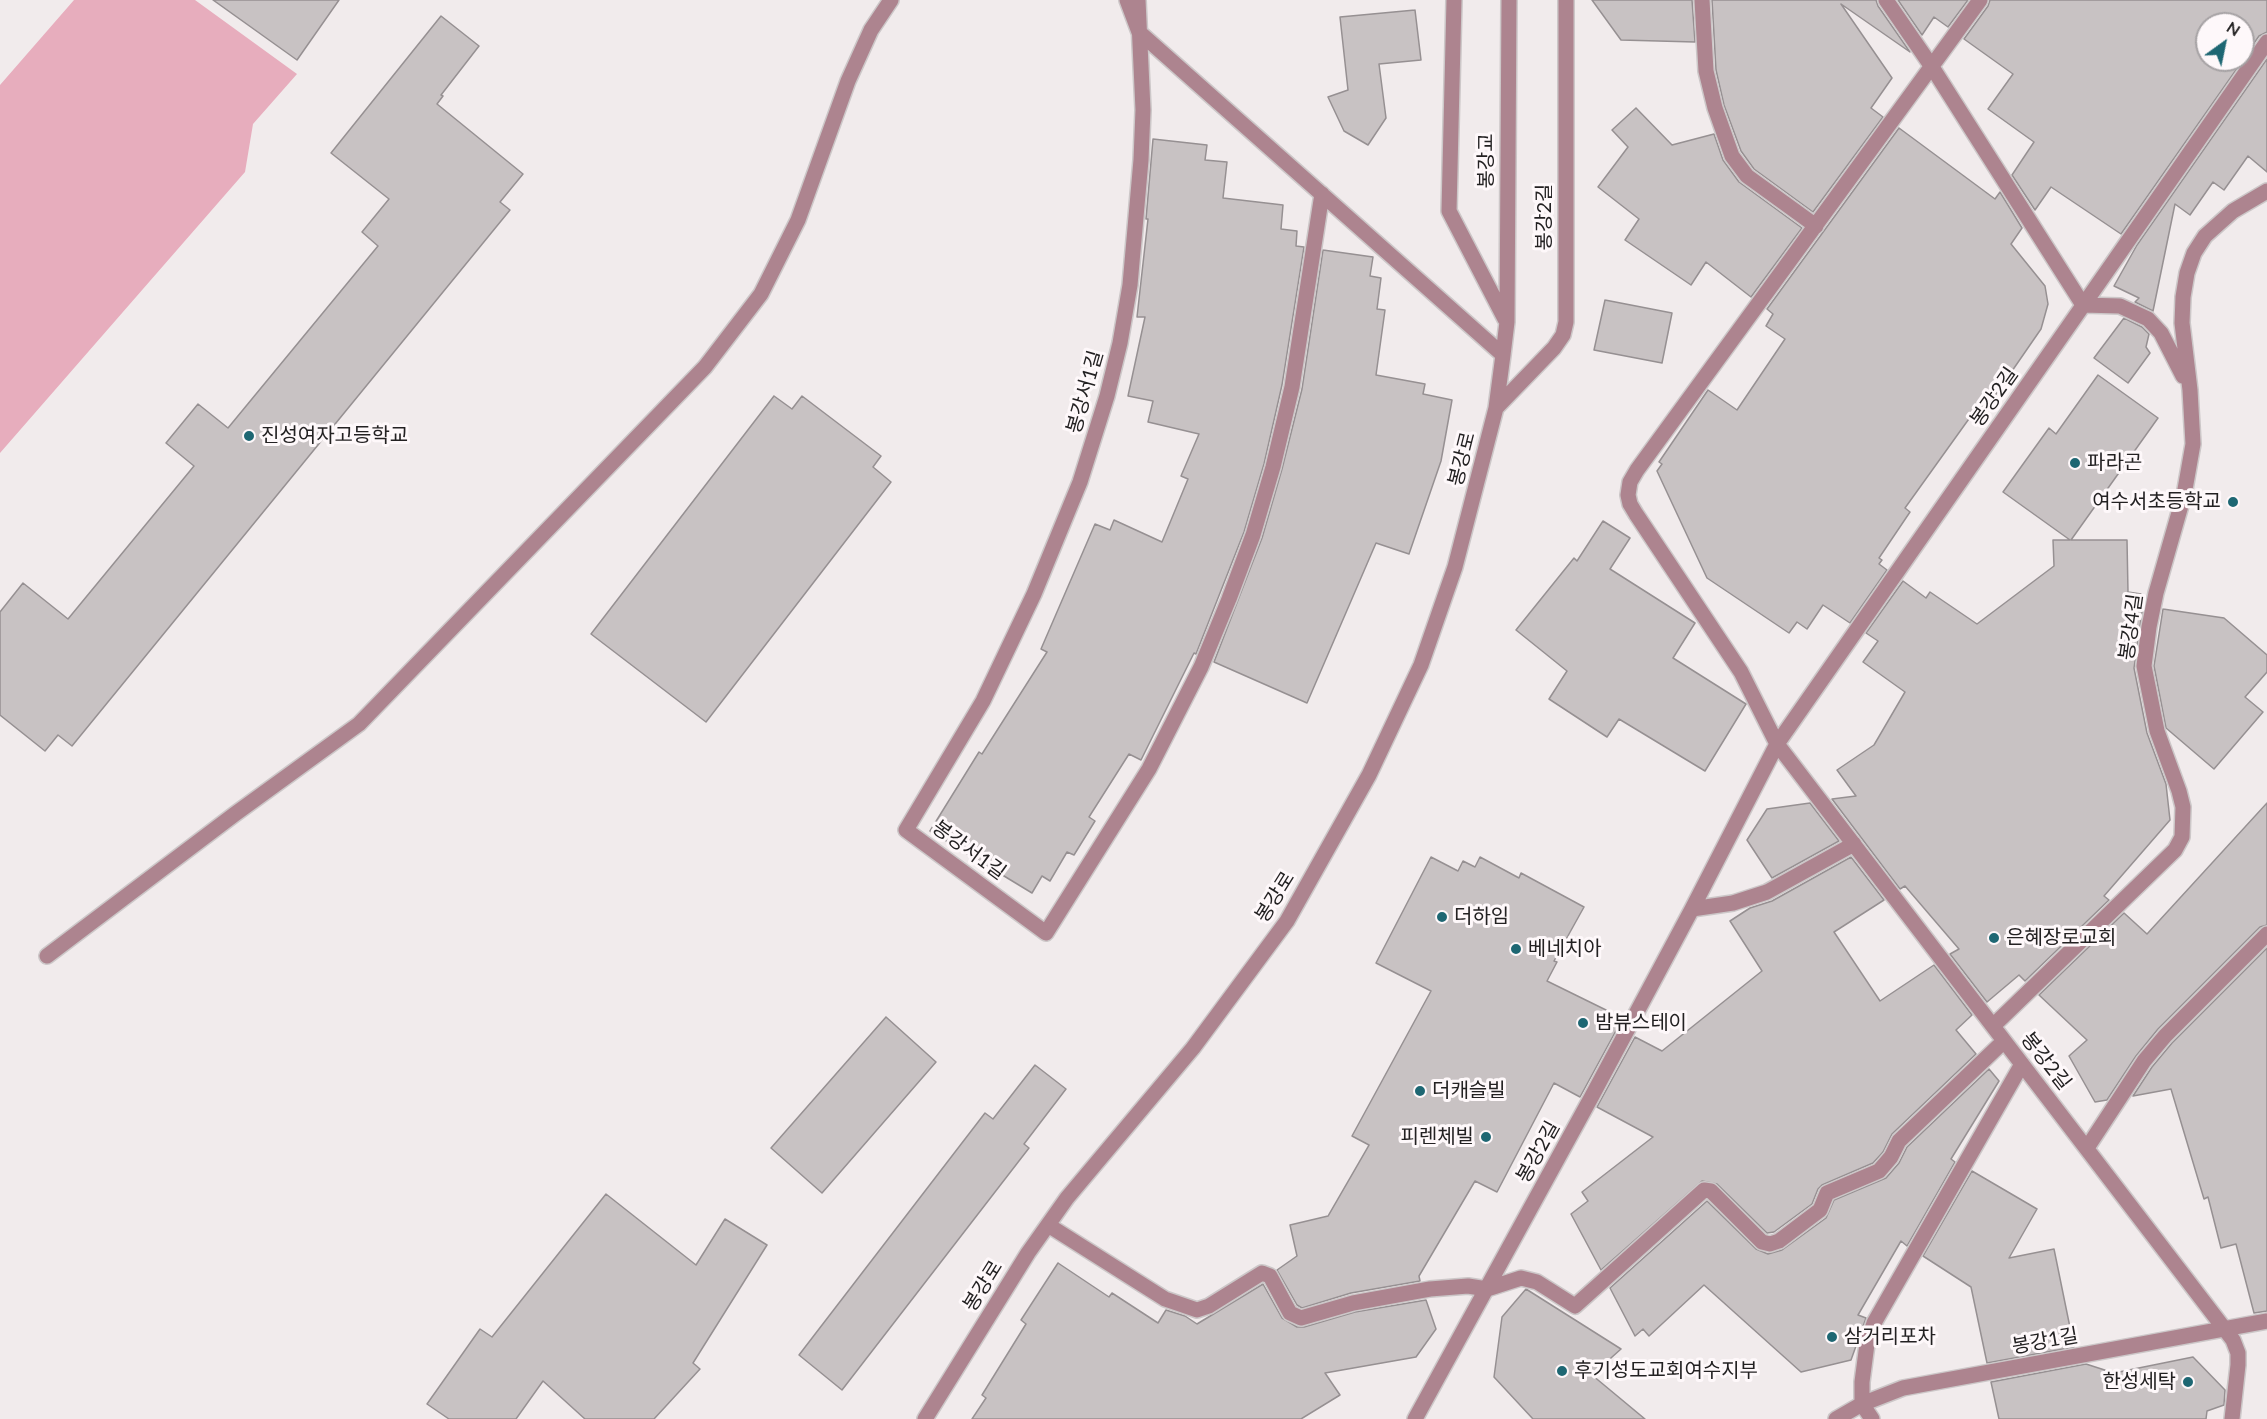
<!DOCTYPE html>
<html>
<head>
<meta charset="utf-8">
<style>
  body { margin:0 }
  #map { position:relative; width:2267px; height:1419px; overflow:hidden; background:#f1ebec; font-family:Lato,sans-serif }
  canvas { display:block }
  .north { position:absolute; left:2195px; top:12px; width:60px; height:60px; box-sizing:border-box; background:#fef8fa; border:2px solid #a6a2a4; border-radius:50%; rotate:33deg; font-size:16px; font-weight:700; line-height:24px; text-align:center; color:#232122 }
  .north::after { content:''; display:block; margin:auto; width:21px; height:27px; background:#1e6773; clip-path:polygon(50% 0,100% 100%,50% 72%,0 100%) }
</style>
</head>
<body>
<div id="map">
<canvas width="2267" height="1419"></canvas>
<div class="north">N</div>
</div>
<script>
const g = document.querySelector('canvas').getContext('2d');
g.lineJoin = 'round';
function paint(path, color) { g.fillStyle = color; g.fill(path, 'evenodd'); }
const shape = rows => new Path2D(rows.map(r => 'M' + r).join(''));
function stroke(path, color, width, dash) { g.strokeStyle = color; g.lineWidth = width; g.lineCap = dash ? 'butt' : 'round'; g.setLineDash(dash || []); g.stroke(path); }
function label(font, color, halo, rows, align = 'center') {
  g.font = font + ' Lato,"Noto Sans KR",sans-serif'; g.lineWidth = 6; g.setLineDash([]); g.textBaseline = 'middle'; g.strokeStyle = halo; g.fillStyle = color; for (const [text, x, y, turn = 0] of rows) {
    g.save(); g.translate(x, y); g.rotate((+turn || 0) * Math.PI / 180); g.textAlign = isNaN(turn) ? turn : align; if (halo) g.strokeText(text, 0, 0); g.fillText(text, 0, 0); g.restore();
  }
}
paint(shape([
  [74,0,195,0,297,74,253,124,245,172,0,453,0,85]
]), '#e7adbd');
const building = shape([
  [213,0,339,0,297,60,213,0],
  [1592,0,1692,0,1695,42,1621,40,1592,0],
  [1712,0,1876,0,1878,6,1910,52,1841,4,1892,78,1871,108,1883,117,1813,212,1754,169,1741,151,1724,105,1716,70,1712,0],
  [1898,0,1968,0,1948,27,1934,17,1922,35,1898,0],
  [1990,0,2267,0,2267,32,2259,36,2243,59,2243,24,2207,24,2207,60,2243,60,2121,234,2051,187,2035,210,2012,175,2034,142,1988,109,2013,74,1964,39,1988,6,1990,0],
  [1415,10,1421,60,1379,64,1386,118,1368,145,1344,131,1328,97,1348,90,1340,17,1415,10],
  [441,16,479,46,441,95,443,96,437,104,523,174,500,202,510,210,72,746,58,735,45,751,0,715,0,612,23,583,68,619,194,466,166,443,198,404,228,428,378,246,362,232,389,199,331,153,441,16],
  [2267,59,2267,172,2248,156,2224,190,2213,182,2190,215,2175,204,2153,311,2135,302,2139,298,2114,286,2137,245,2267,59],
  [1636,108,1672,145,1714,134,1723,160,1739,182,1802,228,1751,297,1706,262,1691,285,1625,240,1639,219,1598,187,1628,147,1612,130,1636,108],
  [1899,128,1995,199,2000,192,2022,228,2011,244,2045,286,2048,304,2041,329,1983,413,1976,409,1905,508,1910,512,1879,558,1882,560,1879,564,1887,570,1850,623,1823,605,1807,629,1797,622,1789,633,1707,578,1657,471,1662,464,1659,462,1708,390,1737,410,1785,339,1766,326,1773,314,1767,309,1899,128],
  [1153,139,1207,145,1205,160,1227,162,1223,198,1283,205,1281,229,1297,231,1296,246,1304,247,1282,385,1264,464,1244,532,1196,654,1194,653,1141,760,1129,754,1089,817,1095,821,1074,855,1067,852,1050,881,1042,876,1032,893,930,831,979,752,982,754,1047,652,1041,649,1095,524,1110,530,1114,520,1162,542,1188,479,1181,476,1199,434,1148,422,1153,401,1128,396,1145,317,1137,317,1148,219,1146,219,1153,139],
  [1323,250,1373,257,1370,276,1381,278,1377,309,1385,310,1376,375,1425,384,1423,394,1452,400,1441,461,1409,554,1376,543,1307,703,1214,662,1262,538,1282,469,1302,389,1323,250],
  [1605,300,1672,313,1662,363,1594,350,1605,300],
  [2124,318,2142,327,2149,334,2146,347,2150,353,2128,383,2094,358,2124,318],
  [2098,375,2158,418,2071,540,2127,540,2128,592,2141,594,2138,605,2143,606,2134,668,2147,733,2166,784,2170,820,2104,896,2109,900,2025,981,2019,975,1987,1002,1950,954,1959,949,1905,886,1900,889,1832,799,1856,796,1837,770,1874,745,1905,692,1863,662,1878,641,1866,633,1903,581,1926,598,1930,592,1977,624,2054,566,2053,540,2070,540,2003,492,2049,428,2056,434,2098,375],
  [774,396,792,409,802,396,881,456,873,467,891,482,706,722,591,634,774,396],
  [1603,521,1630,538,1610,569,1695,623,1673,658,1746,704,1705,771,1619,719,1607,737,1549,699,1567,671,1516,630,1574,558,1577,561,1603,521],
  [2163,609,2224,618,2267,655,2267,672,2245,697,2263,712,2214,769,2166,728,2154,666,2163,609],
  [1810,803,1839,841,1772,878,1747,840,1767,809,1810,803],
  [2267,803,2267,925,2260,927,2158,1029,2136,1056,2107,1100,2095,1102,2069,1056,2087,1040,2039,995,2124,913,2147,934,2267,803],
  [1431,857,1458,871,1463,861,1475,867,1480,857,1519,878,1521,873,1584,907,1554,961,1557,962,1547,981,1606,1010,1601,1018,1618,1027,1580,1097,1554,1083,1497,1192,1475,1181,1419,1276,1420,1281,1351,1293,1302,1308,1297,1305,1277,1270,1297,1256,1290,1225,1328,1216,1369,1145,1352,1136,1431,991,1376,963,1431,857],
  [1851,857,1884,900,1834,932,1880,1001,1934,965,1972,1015,1956,1030,1976,1054,1892,1134,1883,1152,1873,1163,1822,1185,1818,1189,1812,1204,1774,1232,1767,1233,1717,1184,1702,1181,1601,1270,1571,1214,1588,1201,1582,1192,1653,1137,1597,1107,1635,1037,1662,1051,1762,971,1730,921,1750,908,1772,901,1851,857],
  [2267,948,2267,1311,2254,1313,2236,1244,2221,1248,2208,1197,2204,1199,2171,1089,2133,1096,2152,1067,2172,1043,2267,948],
  [886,1017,936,1062,822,1193,771,1148,886,1017],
  [1035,1065,1066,1089,1024,1144,1029,1148,842,1390,799,1355,985,1113,993,1119,1035,1065],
  [1989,1069,1999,1081,1951,1159,1955,1162,1907,1246,1901,1241,1858,1315,1866,1318,1851,1360,1801,1372,1704,1285,1649,1336,1643,1329,1635,1336,1610,1288,1707,1201,1756,1249,1768,1254,1782,1250,1826,1218,1834,1200,1886,1178,1899,1163,1907,1147,1989,1069],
  [1972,1171,2037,1209,2009,1258,2054,1249,2074,1347,1987,1363,1971,1287,1923,1256,1972,1171],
  [606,1194,696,1265,725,1219,767,1245,693,1363,700,1369,654,1419,585,1419,543,1381,516,1419,449,1419,427,1404,480,1329,492,1337,606,1194],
  [1058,1263,1109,1297,1112,1293,1158,1323,1166,1310,1185,1316,1197,1324,1263,1284,1282,1318,1297,1327,1304,1327,1355,1312,1426,1300,1436,1329,1416,1357,1325,1373,1340,1395,1301,1419,972,1419,986,1398,982,1395,1026,1324,1021,1320,1058,1263],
  [1526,1289,1621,1349,1592,1375,1645,1419,1533,1419,1494,1377,1502,1317,1526,1289],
  [2193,1357,2225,1390,2224,1405,2207,1411,2206,1419,1999,1419,1991,1382,2086,1364,2114,1373,2193,1357]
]);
paint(building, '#c8c2c3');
stroke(building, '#969092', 1.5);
const minor = shape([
  [1127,0,1139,32,1503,355],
  [1138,0,1143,110,1141,160,1130,285,1120,343,1107,396,1080,482,1034,594,983,701,906,830,1046,933,1149,769,1201,667,1229,599,1253,535,1273,467,1292,387,1322,194],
  [1454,0,1449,211,1505,319],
  [1702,0,1706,71,1715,108,1732,156,1747,176,1816,226],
  [1886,0,1932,67,2083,305],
  [1980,0,1637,470,1630,482,1628,495,1630,504,1636,514,1741,672,1777,744,2233,1340,2238,1353,2238,1365,2232,1419],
  [2083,305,2120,306,2148,319,2161,333,2183,376],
  [1496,408,1554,348,1563,335,1566,322,1566,0],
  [1692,909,1733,903,1767,892,1854,844],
  [47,956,235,814,359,724,705,367,761,294,798,220,848,81,871,30,891,0],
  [1993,1026,2175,850,2182,837,2183,807,2179,791,2157,731,2144,666,2149,627,2156,593,2184,495,2193,444,2190,390,2182,323,2183,297,2187,273,2194,253,2205,236,2233,211,2267,191],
  [2087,1148,2144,1061,2165,1036,2267,934],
  [1048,1225,1165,1299,1197,1310,1209,1306,1262,1273,1270,1276,1290,1313,1301,1318,1353,1303,1430,1289,1468,1286,1487,1289,1521,1278,1537,1282,1575,1306,1704,1190,1711,1191,1762,1242,1770,1244,1779,1241,1820,1210,1827,1193,1879,1171,1891,1157,1899,1141,2004,1041],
  [925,1419,1028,1253,1067,1198,1193,1048,1287,921,1369,775,1421,665,1455,567,1496,408,1503,355,1507,322,1509,0],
  [1415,1419,1592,1096,1692,909,1777,744,2267,42],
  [1836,1419,1862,1404,1903,1388,2267,1321],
  [1872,1419,1862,1404,1862,1382,1867,1344,1874,1323,2022,1064]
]);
stroke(minor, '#ccc7c8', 18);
stroke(minor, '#ad848f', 15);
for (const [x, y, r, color] of [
  [249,436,6,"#1e6773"],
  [2075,463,6,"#1e6773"],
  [2233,502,6,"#1e6773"],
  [1442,917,6,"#1e6773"],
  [1994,938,6,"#1e6773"],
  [1516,949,6,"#1e6773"],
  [1583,1023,6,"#1e6773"],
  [1420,1091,6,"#1e6773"],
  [1486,1137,6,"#1e6773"],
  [1832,1337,6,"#1e6773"],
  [1562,1371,6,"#1e6773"],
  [2188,1382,6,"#1e6773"]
]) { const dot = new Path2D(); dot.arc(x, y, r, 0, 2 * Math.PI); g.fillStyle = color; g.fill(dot); stroke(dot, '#fef8fa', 2); }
label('20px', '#232122', '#fef8fa', [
  ["봉강교",1487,161,-90],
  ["봉강2길",1545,217,-90],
  ["봉강서1길",1085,392,-74],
  ["봉강2길",1994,397,-55],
  ["봉강로",1462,459,-76],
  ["봉강4길",2131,627,-82],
  ["봉강서1길",969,850,36],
  ["봉강로",1275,897,-58],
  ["봉강2길",2046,1061,52],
  ["봉강2길",1538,1152,-61],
  ["봉강로",983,1286,-58],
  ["봉강1길",2045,1341,-10]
]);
label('20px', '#232122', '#fef8fa', [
  ["진성여자고등학교",261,436],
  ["파라곤",2087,463],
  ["여수서초등학교",2221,502,"right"],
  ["더하임",1454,917],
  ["은혜장로교회",2006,938],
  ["베네치아",1528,949],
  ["밤뷰스테이",1595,1023],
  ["더캐슬빌",1432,1091],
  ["피렌체빌",1474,1137,"right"],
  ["삼거리포차",1844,1337],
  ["후기성도교회여수지부",1574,1371],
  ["한성세탁",2176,1382,"right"]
], 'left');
</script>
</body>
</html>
